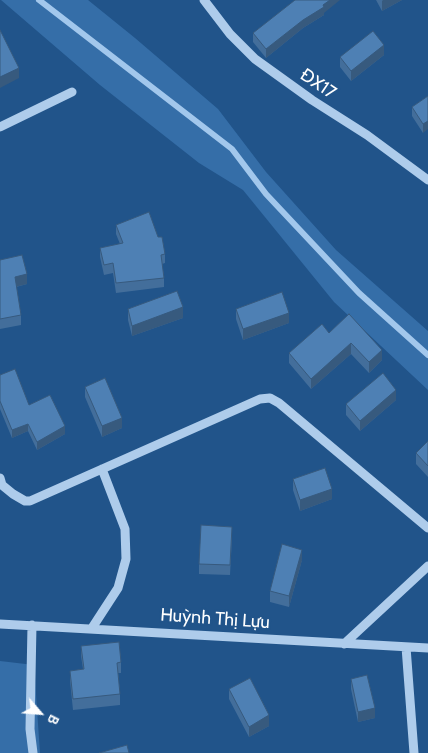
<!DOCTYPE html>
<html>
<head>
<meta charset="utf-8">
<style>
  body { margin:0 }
  #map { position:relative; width:428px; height:753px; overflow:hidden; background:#21548a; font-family:Cabin,sans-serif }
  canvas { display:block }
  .north { position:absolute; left:15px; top:688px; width:50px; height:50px; -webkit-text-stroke:4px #21548a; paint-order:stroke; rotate:117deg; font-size:14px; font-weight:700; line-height:20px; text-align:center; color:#fff }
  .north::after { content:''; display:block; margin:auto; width:18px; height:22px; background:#fff; clip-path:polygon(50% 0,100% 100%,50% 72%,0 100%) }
</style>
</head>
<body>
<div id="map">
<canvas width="428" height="753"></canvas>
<div class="north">B</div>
</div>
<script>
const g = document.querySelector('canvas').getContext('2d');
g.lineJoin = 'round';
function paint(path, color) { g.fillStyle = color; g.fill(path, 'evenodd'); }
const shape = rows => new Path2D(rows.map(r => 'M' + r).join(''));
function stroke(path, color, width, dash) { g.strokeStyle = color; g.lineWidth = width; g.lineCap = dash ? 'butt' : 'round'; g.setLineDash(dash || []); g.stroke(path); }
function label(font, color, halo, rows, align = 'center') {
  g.font = font + ' Cabin,sans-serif'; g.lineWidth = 4.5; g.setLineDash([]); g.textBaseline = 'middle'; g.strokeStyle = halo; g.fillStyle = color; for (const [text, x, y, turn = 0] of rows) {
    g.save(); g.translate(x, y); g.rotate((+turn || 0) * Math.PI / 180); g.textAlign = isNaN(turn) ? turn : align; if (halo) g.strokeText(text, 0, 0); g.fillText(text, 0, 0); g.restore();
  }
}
paint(shape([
  [1,0,88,0,135,38,218,109,266,172,336,250,428,331,428,390,334,302,243,190,199,163,100,85],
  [0,661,34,665,40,753,0,753]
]), '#356ea8');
stroke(shape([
  [39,0,232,149,266,194,359,293,428,355]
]), '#a2c7ec', 6);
stroke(shape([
  [204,0,230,34,255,59,312,100,367,135,428,180],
  [0,127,72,92],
  [0,478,2,485,13,494,25,501,30,501,260,399,270,398,279,403,428,528],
  [0,624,428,648],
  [32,625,30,729,33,753],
  [92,628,118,588,126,559,125,529,102,469],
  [344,644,428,566],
  [406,647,414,753]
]), '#aecceb', 9);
paint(shape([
  [376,0,402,0,382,11],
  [324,13,324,15,303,28,266,58,253,42,253,33],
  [384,55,351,81,340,67,340,57],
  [428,96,423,133,412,116,412,107],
  [116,225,165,254,165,263,162,264,164,278,164,287,116,293,113,273,104,275,100,257,100,248,120,244,116,234],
  [0,260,27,284,16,287,21,315,21,325,0,329],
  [128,309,183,318,132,336,128,320],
  [236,309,289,323,243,340,236,319],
  [349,314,382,360,369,373,351,354,311,389,289,363,289,353,329,333],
  [0,375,29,405,65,434,37,450,28,431,12,438,0,409],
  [85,387,122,428,102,437,85,397],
  [396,400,360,431,346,415,346,404],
  [428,441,428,477,416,464,416,453],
  [293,479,332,499,300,511,293,490],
  [232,537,230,575,199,574,199,564],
  [302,560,289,607,270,602,270,591],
  [81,646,121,662,121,673,118,673,120,694,120,705,73,710,70,681,70,671,83,669,81,656],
  [351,679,375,718,358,722,351,689],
  [229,689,269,726,249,737,229,699]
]), '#436e9b');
paint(shape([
  [330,0,340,0,324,13,324,15,303,28,266,58,266,49,303,20],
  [383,0,402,0,382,11,382,1],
  [384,45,384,55,351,81,351,71],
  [19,68,19,78,0,88,0,77],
  [428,121,428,129,423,133,423,124],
  [27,274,27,284,15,287,15,277],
  [183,307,183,318,132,336,132,326],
  [289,313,289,323,243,340,243,329],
  [351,343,351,354,311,389,311,379],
  [382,350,382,360,369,373,369,362],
  [396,390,396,400,360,431,360,421],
  [122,418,122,428,102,437,102,426],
  [28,424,28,431,12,438,12,430],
  [65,426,65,434,37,450,37,442],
  [332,489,332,499,300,511,300,500],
  [302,550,302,560,289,607,289,596],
  [375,708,375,718,358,722,358,712],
  [269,715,269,726,249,737,249,727]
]), '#375a7e');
const building = shape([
  [295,0,330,0,323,5,324,7,303,20,266,49,253,33,295,0],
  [0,30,19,68,0,77,0,30],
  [373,31,384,45,351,71,340,57,373,31],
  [428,96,428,121,423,124,412,107,428,96],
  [149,212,158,237,162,237,165,254,161,255,164,278,116,283,113,263,104,265,100,248,123,243,116,225,149,212],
  [22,255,27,274,15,277,21,315,0,319,0,260,22,255],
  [177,291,183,307,132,326,128,309,177,291],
  [282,292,289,313,243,329,236,309,282,292],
  [349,314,382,350,369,362,351,343,311,379,289,353,322,324,329,333,349,314],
  [15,369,29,405,50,395,65,426,37,442,28,424,12,430,0,401,0,375,15,369],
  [383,373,396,390,360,421,346,404,383,373],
  [105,378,122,418,102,426,85,387,105,378],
  [428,441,428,466,416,453,428,441],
  [325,468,332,489,300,500,293,479,325,468],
  [201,525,232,527,230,565,199,564,201,525],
  [282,544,302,550,289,596,270,591,282,544],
  [119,642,121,662,117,663,120,694,73,699,70,671,84,669,81,646,119,642],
  [367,675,375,708,358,712,351,679,367,675],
  [250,678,269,715,249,727,229,689,250,678],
  [127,745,129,753,99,753,127,745]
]);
paint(building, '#4e80b4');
stroke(building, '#375a7e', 1);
label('18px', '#fff', '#21548a', [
  ["ĐX17",318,84,34],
  ["Huỳnh Thị Lựu",215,619,4]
]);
</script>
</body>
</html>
